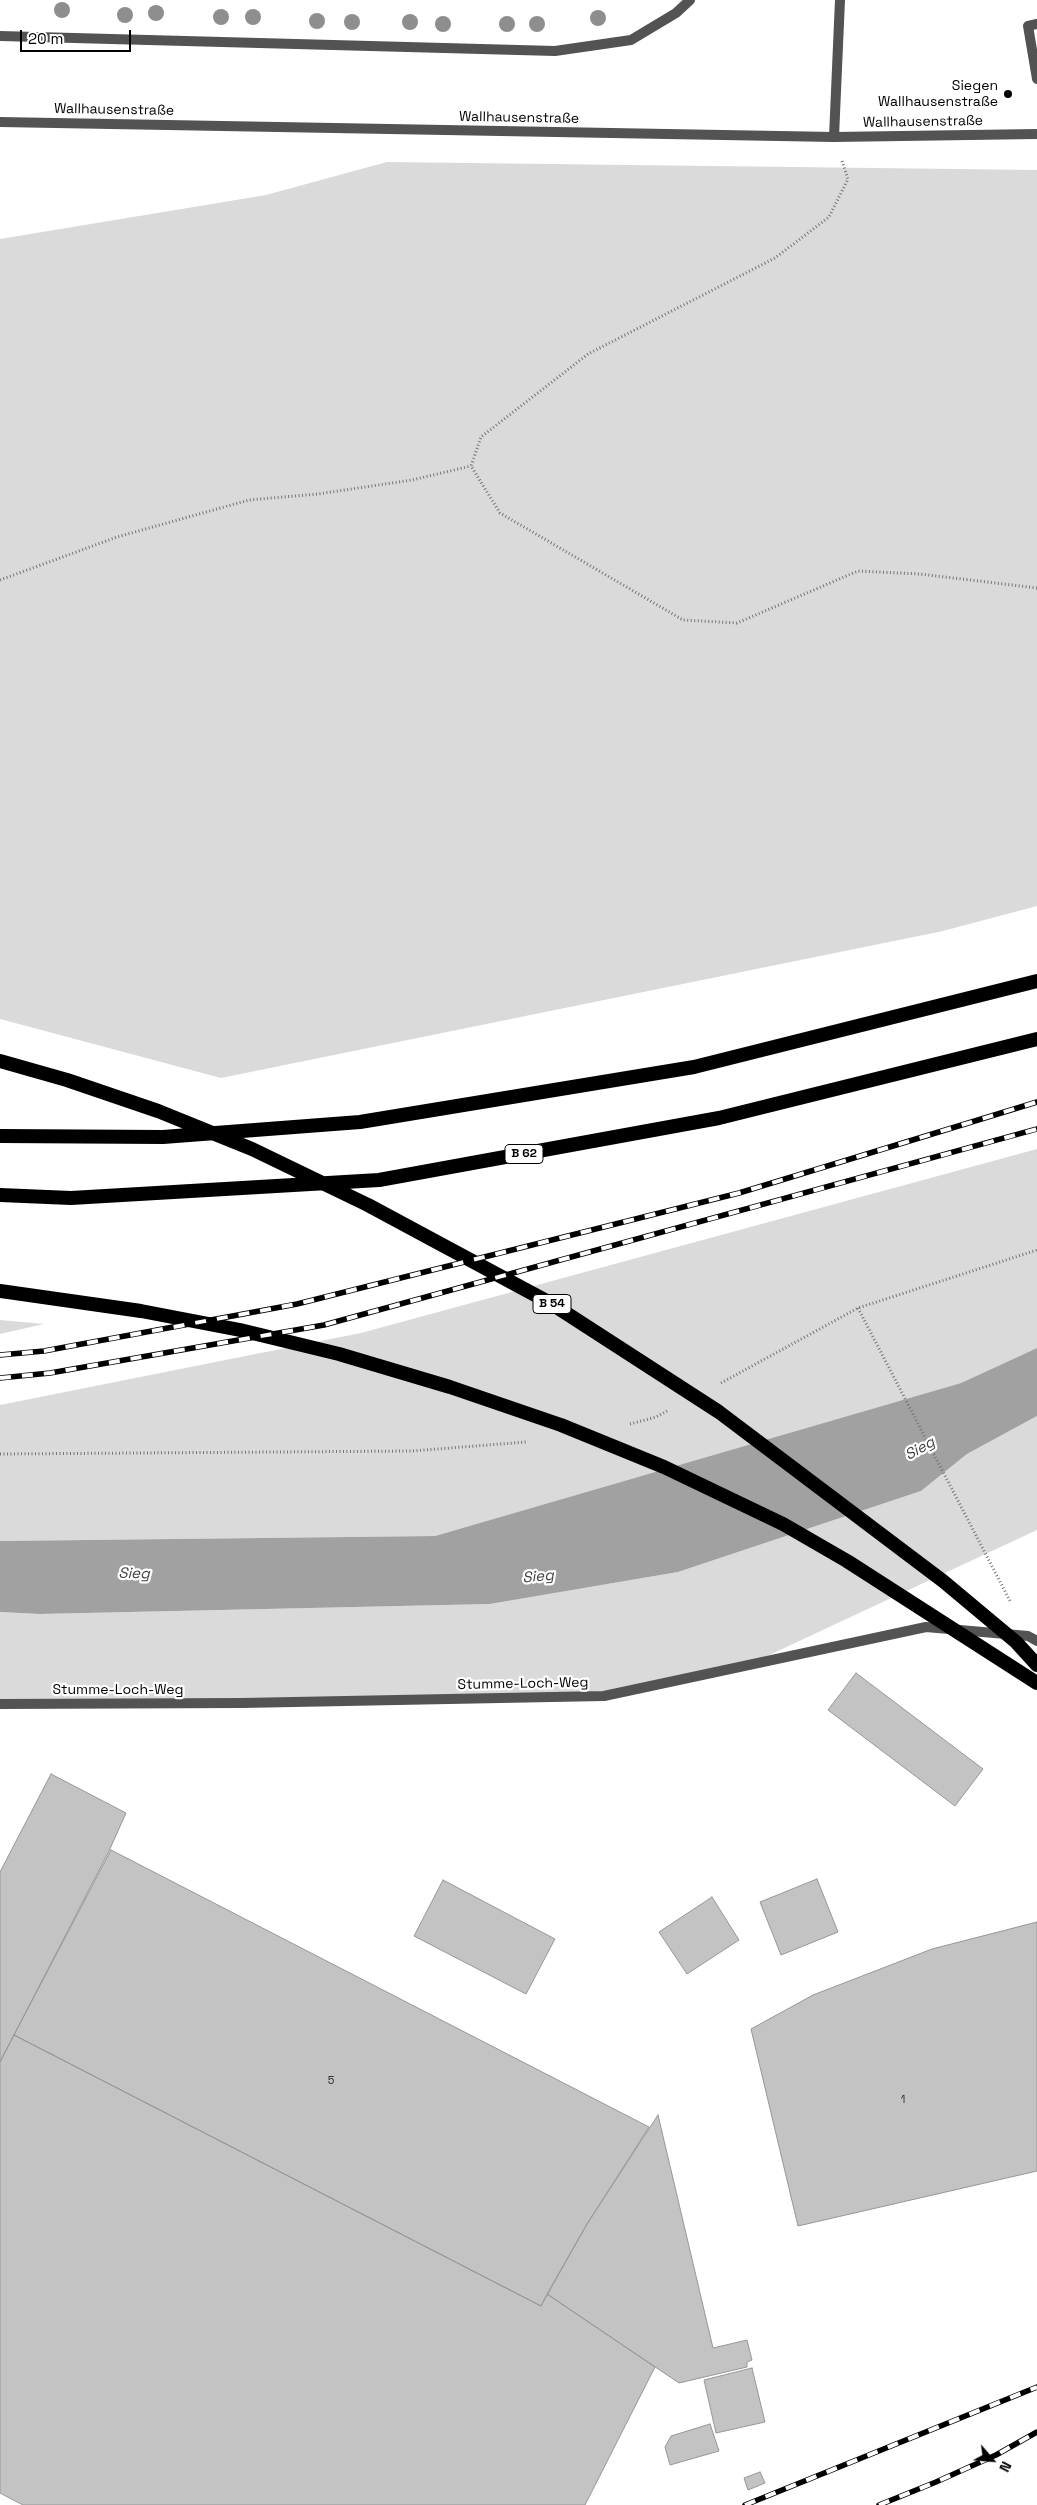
<!DOCTYPE html>
<html>
<head>
<meta charset="utf-8">
<style>
  body { margin:0 }
  #map { position:relative; width:1037px; height:2505px; overflow:hidden; background:#fff; font-family:"Space Grotesk",sans-serif }
  canvas { display:block }
  .north { position:absolute; left:967px; top:2435px; width:50px; height:50px; -webkit-text-stroke:4px #fff; paint-order:stroke; rotate:117deg; font-size:14px; font-weight:700; line-height:20px; text-align:center; color:#000 }
  .north::after { content:''; display:block; margin:auto; width:18px; height:22px; background:#000; clip-path:polygon(50% 0,100% 100%,50% 72%,0 100%) }
  .scale { position:absolute; left:20px; top:30px; width:111px; height:22px; box-sizing:border-box; border:2px solid #000; border-top:0; padding-left:6px; font-size:15px; line-height:18px; white-space:nowrap; color:#000; -webkit-text-stroke:4px #fff; paint-order:stroke }
</style>
</head>
<body>
<div id="map">
<canvas width="1037" height="2505"></canvas>
<div class="north">N</div>
<div class="scale">20 m</div>
</div>
<script>
const g = document.querySelector('canvas').getContext('2d');
g.lineJoin = 'round';
function paint(path, color) { g.fillStyle = color; g.fill(path, 'evenodd'); }
const shape = rows => new Path2D(rows.map(r => 'M' + r).join(''));
function stroke(path, color, width, dash) { g.strokeStyle = color; g.lineWidth = width; g.lineCap = dash ? 'butt' : 'round'; g.setLineDash(dash || []); g.stroke(path); }
function label(font, color, halo, rows, align = 'center') {
  g.font = font + ' "Space Grotesk",sans-serif'; g.lineWidth = 4.5; g.setLineDash([]); g.textBaseline = 'middle'; g.strokeStyle = halo; g.fillStyle = color; for (const [text, x, y, turn = 0] of rows) {
    g.save(); g.translate(x, y); g.rotate((+turn || 0) * Math.PI / 180); g.textAlign = isNaN(turn) ? turn : align; if (halo) g.strokeText(text, 0, 0); g.fillText(text, 0, 0); g.restore();
  }
}
paint(shape([
  [387,162,1037,170,1037,906,943,931,221,1078,0,1019,0,239,266,195],
  [1037,1149,1037,1348,961,1383,435,1536,0,1541,0,1405,361,1333],
  [0,1320,44,1324,0,1334],
  [1037,1416,1037,1530,750,1664,604,1696,0,1704,0,1612,40,1614,490,1604,678,1572,921,1491,967,1454]
]), '#dadada');
paint(shape([
  [1037,1348,1037,1416,967,1454,921,1491,678,1572,490,1604,40,1614,0,1612,0,1541,435,1536,961,1383]
]), '#a1a1a1');
const building = shape([
  [856,1673,983,1769,955,1806,828,1710,856,1673],
  [51,1774,126,1813,109,1851,0,2062,0,1872,51,1774],
  [111,1850,649,2127,587,2224,541,2306,14,2035,111,1850],
  [817,1879,838,1932,781,1955,760,1902,817,1879],
  [443,1880,555,1939,526,1994,414,1936,443,1880],
  [712,1897,739,1940,687,1974,659,1932,712,1897],
  [1037,1922,1037,2171,798,2226,751,2029,813,1995,932,1949,1037,1922],
  [14,2035,541,2306,547,2294,655,2367,585,2505,23,2505,0,2493,0,2062,14,2035],
  [658,2115,713,2348,747,2340,752,2360,747,2362,747,2367,679,2383,547,2294,587,2224,658,2115],
  [752,2368,765,2422,716,2433,704,2380,752,2368],
  [710,2424,719,2451,670,2465,665,2447,671,2436,710,2424],
  [760,2472,765,2483,748,2490,744,2478,760,2472]
]);
paint(building, '#c3c3c3');
stroke(building, '#979797', 1);
stroke(shape([
  [842,161,848,179,829,217,775,258,588,354,481,437,471,466,500,513,683,620,737,623,858,571,920,574,1037,588],
  [0,580,117,537,249,500,318,494,412,480,471,466],
  [858,1308,1010,1601],
  [721,1383,858,1308,1037,1250],
  [630,1424,656,1417,669,1410],
  [0,1454,412,1451,526,1442]
]), '#757575', 3, [1, 2.5]);
stroke(shape([
  [1037,24,1028,26,1037,79],
  [0,36,555,51,631,40,676,13,690,0]
]), '#535353', 10);
stroke(shape([
  [834,137,840,0],
  [0,1704,242,1703,604,1696,926,1627,1028,1636,1037,1641]
]), '#535353', 10);
stroke(shape([
  [0,122,834,137,1037,134]
]), '#535353', 10);
stroke(shape([
  [0,1061,67,1080,158,1111,252,1149,368,1205,552,1304,719,1412,943,1581,1016,1642,1037,1665],
  [0,1136,163,1137,360,1122,694,1067,1037,981],
  [0,1195,71,1198,379,1180,719,1118,1037,1039],
  [0,1291,141,1311,240,1330,339,1354,450,1387,561,1425,664,1467,783,1524,847,1561,1037,1683]
]), '#000', 14);
const rail = shape([
  [0,1355,44,1351,297,1304,739,1193,1037,1102],
  [0,1378,50,1373,324,1325,1037,1129],
  [745,2505,1037,2387],
  [879,2505,936,2482,996,2455,1037,2432]
]);
stroke(rail, '#000', 5.5);
stroke(rail, '#fff', 4, [11]);
g.fillStyle = '#8e8e8e';
for (const [x, y] of [
  [62,10],
  [156,13],
  [125,15],
  [221,17],
  [253,17],
  [598,18],
  [317,21],
  [352,22],
  [410,22],
  [443,24],
  [507,24],
  [537,24]
]) { g.beginPath(); g.arc(x, y, 8, 0, 2 * Math.PI); g.fill(); }
for (const [x, y, r, color] of [
  [1008,94,5,"#000"]
]) { const dot = new Path2D(); dot.arc(x, y, r, 0, 2 * Math.PI); g.fillStyle = color; g.fill(dot); stroke(dot, '#fff', 2); }
label('11px', '#313131', null, [
  ["5",331,2081],
  ["1",903,2100]
]);
for (const [x, y, w] of [
  [524,1154,38],
  [552,1304,38]
]) { const box = new Path2D(); box.roundRect(x - w / 2, y - 9.5, w, 19, 4); g.fillStyle = '#fff'; g.fill(box); stroke(box, '#000', 1); }
label('bold 12px', '#000', null, [
  ["B 62",524,1154],
  ["B 54",552,1304]
]);
label('14px', '#000', '#fff', [
  ["Siegen",998,86],
  ["Wallhausenstraße",998,102]
], 'right');
label('14px', '#000', '#fff', [
  ["Wallhausenstraße",114,110,1],
  ["Wallhausenstraße",519,118,1],
  ["Wallhausenstraße",923,122,-1],
  ["Stumme-Loch-Weg",523,1684,-1],
  ["Stumme-Loch-Weg",118,1690]
]);
label('italic 15px', '#424242', '#fff', [
  ["Sieg",920,1449,-29],
  ["Sieg",134,1574,1],
  ["Sieg",538,1577,-5]
]);
</script>
</body>
</html>
